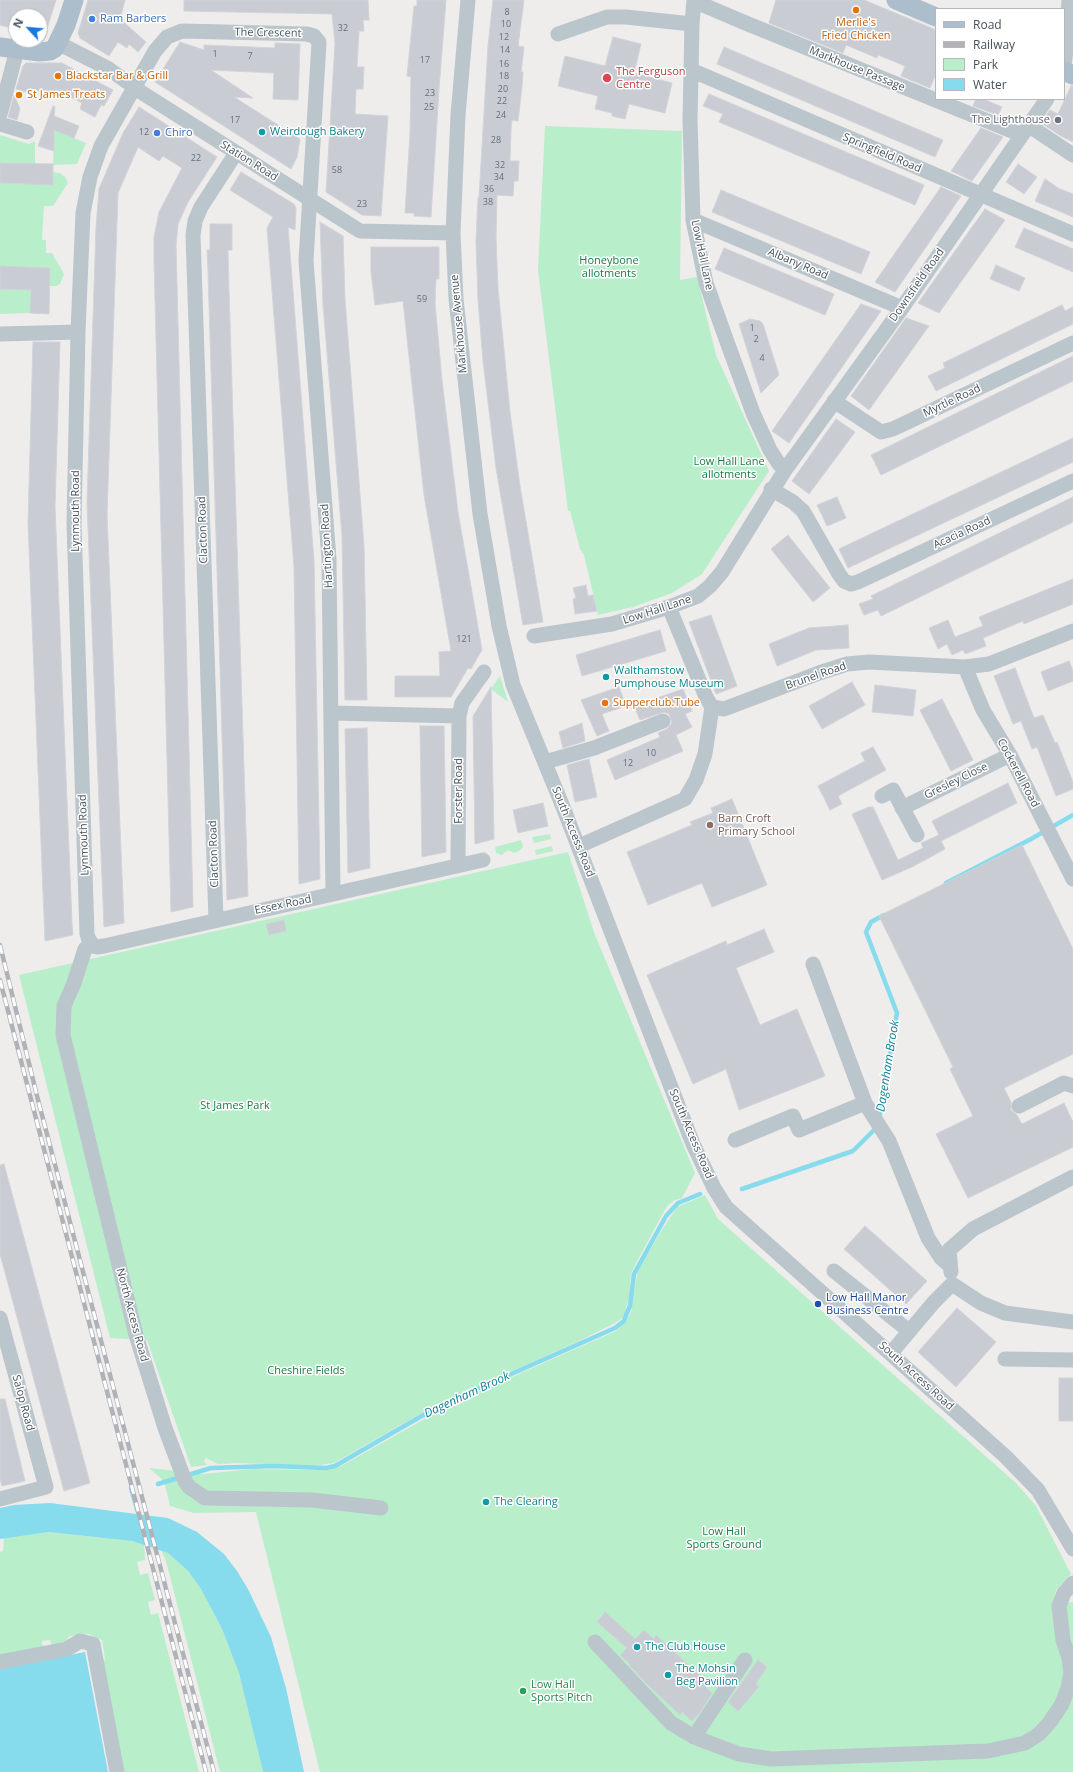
<!DOCTYPE html>
<html>
<head>
<meta charset="utf-8">
<style>
  body { margin:0 }
  #map { position:relative; width:1073px; height:1772px; overflow:hidden; background:#efecec; font-family:"Open Sans",sans-serif }
  canvas { display:block }
  .legend { position:absolute; left:935px; top:8px; width:130px; height:92px; box-sizing:border-box; background:#fff; border:1px solid #b5b9bd; margin:0; padding:5px 7px; list-style:none; font-size:12px; color:#45515a }
  .legend li { display:flex; align-items:center; gap:8px; height:20px }
  .legend b { width:20px; border:1px solid #b5b9bd }
  .north { position:absolute; left:8px; top:8px; width:40px; height:40px; box-sizing:border-box; background:#fff; border:1px solid #b5b9bd; border-radius:50%; rotate:296deg; font-size:11px; font-weight:700; line-height:16px; text-align:center; color:#45515a }
  .north::after { content:''; display:block; margin:auto; width:14px; height:18px; background:#1877de; clip-path:polygon(50% 0,100% 100%,50% 72%,0 100%) }
</style>
</head>
<body>
<div id="map">
<canvas width="1073" height="1772"></canvas>
<ul class="legend">
<li><b style="height:5px;background:#acbecc"></b>Road</li>
<li><b style="height:5px;background:#afb2b7"></b>Railway</li>
<li><b style="height:11px;background:#b9eecb"></b>Park</li>
<li><b style="height:11px;background:#86dbec"></b>Water</li>
</ul>
<div class="north">N</div>
</div>
<script>
const g = document.querySelector('canvas').getContext('2d');
g.lineJoin = 'round';
function paint(path, color) { g.fillStyle = color; g.fill(path, 'evenodd'); }
const shape = rows => new Path2D(rows.map(r => 'M' + r).join(''));
function stroke(path, color, width, dash) { g.strokeStyle = color; g.lineWidth = width; g.lineCap = dash ? 'butt' : 'round'; g.setLineDash(dash || []); g.stroke(path); }
function label(font, color, halo, rows, align = 'center') {
  g.font = font + ' "Open Sans",sans-serif'; g.lineWidth = 3; g.setLineDash([]); g.textBaseline = 'middle'; g.strokeStyle = halo; g.fillStyle = color; for (const [text, x, y, turn = 0] of rows) {
    g.save(); g.translate(x, y); g.rotate((+turn || 0) * Math.PI / 180); g.textAlign = isNaN(turn) ? turn : align; if (halo) g.strokeText(text, 0, 0); g.fillText(text, 0, 0); g.restore();
  }
}
paint(shape([
  [45,126,86,143,77,164,53,165,54,142],
  [545,126,682,131,680,280,697,277,716,355,769,471,702,574,672,593,633,607,598,615,584,555,580,549,570,511,568,511,538,270],
  [0,135,29,144,35,141,35,164,0,163],
  [53,172,60,173,65,177,68,183,53,206,44,206,42,240,46,240,46,253,52,253,64,274,60,284,56,286,50,286,50,268,0,266,0,183,52,185],
  [0,289,31,290,30,313,0,314],
  [500,676,508,702,491,689],
  [550,834,551,839,534,843,532,837],
  [521,840,523,847,519,851,514,853,508,850,502,855,496,853,495,847],
  [552,846,553,851,536,855,535,850],
  [568,852,595,935,695,1173,682,1198,675,1200,667,1206,636,1263,631,1274,629,1298,623,1317,617,1322,577,1342,434,1406,334,1463,314,1466,238,1463,218,1464,206,1458,204,1461,207,1465,191,1467,147,1340,110,1338,19,975],
  [705,1195,718,1219,999,1468,1016,1483,1036,1506,1071,1574,1056,1590,1053,1604,1073,1602,1073,1772,320,1772,256,1512,194,1513,170,1506,164,1481,149,1468,203,1474,252,1469,323,1470,341,1466,453,1403,616,1331,626,1321,631,1312,637,1274,641,1265,660,1233,677,1207],
  [47,1532,132,1541,144,1545,145,1560,137,1562,140,1575,148,1573,155,1600,148,1602,151,1615,158,1613,199,1772,122,1772,101,1668,105,1659,102,1640,89,1634,70,1636,61,1646,52,1647,50,1640,42,1641,43,1649,0,1657,0,1552,3,1551,4,1537],
  [161,1550,168,1553,188,1571,201,1589,222,1629,239,1673,263,1772,220,1772,166,1561]
]), '#b9eecb');
paint(shape([
  [50,1503,168,1518,197,1532,224,1554,237,1571,248,1589,271,1637,286,1688,304,1772,263,1772,239,1673,222,1629,201,1589,188,1571,168,1553,132,1541,48,1532,0,1539,0,1508,14,1505],
  [85,1652,108,1772,0,1772,0,1669]
]), '#86dbec');
stroke(shape([
  [946,883,1031,839,1073,815],
  [879,1119,897,1013,866,932,871,922,884,915],
  [742,1189,853,1151,878,1126],
  [158,1484,211,1468,273,1466,326,1468,335,1466,439,1406,615,1328,624,1321,626,1315,630,1306,634,1274,666,1216,678,1203,700,1194],
  [131,1488,140,1519]
]), '#86dbec', 4.5);
const building = shape([
  [0,0,56,0,43,41,40,41,40,16,16,16,16,29,0,25,0,0],
  [88,0,125,0,120,19,146,42,138,52,129,44,127,48,118,42,109,56,80,38,78,33,88,0],
  [184,0,368,0,369,20,363,20,364,31,359,31,357,67,364,67,363,89,356,89,355,114,388,116,381,216,362,215,326,192,335,43,332,14,184,11,184,0],
  [417,0,446,0,439,89,431,217,414,216,414,213,405,213,410,134,411,77,407,76,414,6,417,6,417,0],
  [493,0,524,0,518,46,524,47,521,72,523,72,522,87,518,121,512,120,511,130,510,161,519,161,518,181,514,181,513,196,497,195,496,238,498,288,510,412,520,486,543,622,523,625,496,468,483,361,478,300,476,241,478,197,479,197,488,46,493,0],
  [776,0,864,0,936,30,936,74,930,88,901,76,905,66,878,55,877,58,846,45,843,53,769,23,776,0],
  [613,37,641,44,634,73,672,83,665,113,629,104,625,119,612,116,612,113,595,109,598,96,558,86,565,56,605,66,613,37],
  [180,42,204,50,204,45,275,48,275,43,300,44,298,100,273,99,274,73,211,70,253,98,234,97,300,139,297,157,291,169,155,82,180,42],
  [724,47,943,140,935,157,717,64,724,47],
  [26,63,62,63,113,90,104,106,101,105,95,117,80,109,82,103,58,90,56,98,33,89,32,94,16,89,23,66,26,63],
  [1071,86,1073,86,1073,142,1061,136,1041,123,1050,110,1058,114,1071,86],
  [709,94,924,185,915,205,719,122,723,114,703,106,709,94],
  [14,95,20,109,17,120,8,117,14,95],
  [976,99,983,99,1002,107,998,115,973,106,976,99],
  [53,106,55,107,54,116,79,126,74,138,54,130,54,151,38,146,53,106],
  [139,107,217,157,188,202,178,224,176,245,193,907,171,912,154,261,154,237,159,212,182,168,163,156,159,161,138,147,118,193,107,515,124,923,104,927,87,502,96,228,99,189,123,133,139,107],
  [981,128,1003,137,972,181,951,171,981,128],
  [0,163,53,164,53,185,0,183,0,163],
  [1018,164,1037,177,1024,194,1006,182,1018,164],
  [241,172,294,204,296,208,295,230,288,227,314,561,320,879,299,884,294,567,267,228,273,217,230,190,241,172],
  [1045,179,1058,188,1073,194,1073,217,1035,201,1045,179],
  [941,187,961,196,895,292,875,282,941,187],
  [721,190,870,252,861,274,712,212,721,190],
  [985,209,1005,220,953,293,939,313,918,303,985,209],
  [320,222,343,236,345,299,364,546,367,700,345,700,342,536,323,304,320,222],
  [210,224,232,224,232,250,228,250,229,291,248,896,227,900,208,271,207,250,210,250,210,224],
  [1024,228,1073,249,1073,272,1015,247,1024,228],
  [371,247,439,247,439,279,436,279,435,303,442,380,458,512,482,650,471,669,468,668,451,697,395,697,395,676,440,676,439,652,451,651,424,495,403,301,375,305,371,272,371,247],
  [724,248,834,294,825,315,715,269,724,248],
  [996,265,1025,278,1019,291,990,279,996,265],
  [0,266,50,268,49,314,30,313,31,290,0,289,0,266],
  [861,304,881,311,789,443,772,431,861,304],
  [1062,305,1065,311,1073,307,1073,324,936,391,928,376,945,368,943,363,1062,305],
  [906,318,929,326,869,410,851,396,906,318],
  [750,319,760,321,763,324,779,375,761,393,739,324,750,319],
  [33,342,60,342,55,507,72,923,73,935,45,941,28,523,33,342],
  [1073,356,1073,381,881,475,871,455,1073,356],
  [836,419,855,432,809,494,792,481,836,419],
  [1073,438,1073,462,848,568,839,549,1073,438],
  [837,497,846,518,827,526,817,505,837,497],
  [1073,497,1073,522,881,616,878,610,864,615,859,604,873,599,871,596,1073,497],
  [788,535,830,588,813,602,771,549,788,535],
  [1073,579,1073,604,1024,624,1023,621,983,638,986,646,965,654,963,650,952,655,947,644,938,649,929,628,948,620,955,637,983,626,979,617,1073,579],
  [586,585,588,596,593,595,597,611,575,614,573,599,576,598,573,588,586,585],
  [711,615,737,686,716,694,689,622,711,615],
  [848,625,849,648,816,650,777,666,769,644,809,628,848,625],
  [660,630,666,651,582,676,576,655,660,630],
  [1069,661,1073,671,1073,681,1048,691,1041,672,1069,661],
  [1015,668,1034,718,1043,715,1055,743,1057,742,1073,782,1073,789,1056,796,1037,747,1032,749,1021,721,1013,724,994,676,1015,668],
  [852,682,865,705,822,729,809,706,852,682],
  [875,685,916,690,913,716,872,712,875,685],
  [491,687,494,839,475,844,473,716,491,687],
  [619,687,626,706,602,714,609,731,597,736,581,700,619,687],
  [683,689,692,711,685,714,692,727,676,735,683,751,615,780,607,760,660,737,658,733,667,729,672,723,669,714,664,712,640,720,634,706,683,689],
  [942,699,973,760,951,771,920,710,942,699],
  [582,723,585,741,563,748,559,732,582,723],
  [420,726,444,726,446,852,422,857,420,726],
  [367,728,370,868,348,873,345,729,367,728],
  [873,747,886,770,838,796,842,804,830,810,818,786,865,761,861,753,873,747],
  [589,759,597,797,575,802,567,765,589,759],
  [1008,783,1017,803,941,841,945,849,914,866,882,880,852,814,869,807,873,807,898,860,923,848,921,843,939,835,932,821,1008,783],
  [732,799,767,885,712,907,702,883,648,905,627,852,692,825,690,822,713,813,711,808,732,799],
  [543,803,548,826,518,833,513,810,543,803],
  [1022,845,1073,949,1073,1054,1004,1088,1011,1102,1011,1110,1017,1115,1022,1124,1064,1103,1073,1122,1073,1147,968,1198,936,1134,973,1116,950,1069,953,1067,879,916,1022,845],
  [284,920,286,931,269,935,266,924,284,920],
  [764,929,774,952,736,968,760,1025,797,1009,825,1076,739,1110,726,1069,693,1084,647,975,726,941,727,945,764,929],
  [4,1164,90,1483,64,1491,0,1254,0,1165,4,1164],
  [865,1226,927,1281,906,1304,844,1249,865,1226],
  [957,1308,996,1342,956,1387,918,1352,957,1308],
  [1059,1378,1073,1378,1073,1421,1059,1421,1059,1378],
  [0,1399,5,1399,25,1481,2,1486,0,1479,0,1399],
  [605,1612,635,1639,644,1630,654,1639,656,1635,709,1684,706,1687,712,1693,701,1711,692,1721,682,1712,680,1715,646,1683,629,1665,630,1664,620,1655,627,1648,597,1622,605,1612],
  [758,1660,767,1667,756,1684,759,1687,738,1711,728,1702,758,1660]
]);
paint(building, '#c9ccd2');
stroke(building, '#d0d3d8', 1);
stroke(shape([
  [468,0,458,115,453,233,456,299,480,514,499,626,513,685,563,807,693,1144,714,1188,726,1207,1005,1456,1038,1490,1073,1549],
  [694,0,692,24,690,120,693,220,706,283,726,339,753,413,770,450,779,464,785,470],
  [694,1,748,24,1022,135],
  [558,34,607,17,626,17,692,24],
  [58,43,109,69,144,94,360,231,453,233],
  [1064,66,1067,42,1069,0],
  [691,70,1073,234],
  [0,114,17,50],
  [0,124,27,132],
  [1028,125,1073,155],
  [693,220,902,308],
  [0,334,78,332],
  [834,401,881,432,893,429,1073,343],
  [771,489,793,502,803,511,839,574,844,581,851,584,858,582,1073,481],
  [669,607,706,697,712,707,724,709,819,673,847,664,869,662,965,667,989,664,1073,631],
  [534,636,612,624,669,607,698,596,710,586,722,572,785,470,902,308,1047,99],
  [965,667,983,710,1010,755,1073,879],
  [331,713,459,716],
  [545,762,594,748,663,721],
  [882,796,893,790,917,835],
  [902,808,1010,755],
  [579,846,685,799,696,780,705,754,712,707],
  [458,866,459,716,462,703,484,672],
  [216,920,193,235,195,221,201,207,236,153],
  [93,945,89,940,87,934,74,524,78,332,83,213,90,177,101,146,155,51,167,37,182,31,307,34,314,36,319,42,306,261,329,559,333,894],
  [813,964,865,1103,889,1141,928,1238,941,1258,950,1266],
  [1019,1106,1064,1083,1073,1086],
  [735,1140,793,1116,799,1130,865,1103],
  [834,1271,909,1331],
  [951,1272,949,1250,973,1229,1073,1177],
  [0,1318,46,1487,0,1499],
  [891,1353,934,1302,952,1284,981,1303,1005,1313,1073,1322],
  [1005,1359,1073,1360],
  [381,1508,312,1500,205,1498,189,1487,185,1481,165,1428,136,1335,63,1035,64,1006,74,983,85,949,93,945,97,947,104,946,483,860],
  [595,1642,671,1723,694,1737,739,1754,771,1759,988,1751,1025,1743,1039,1734,1050,1722,1062,1704,1068,1688,1071,1673,1069,1658,1063,1640,1059,1606,1064,1593,1073,1583],
  [0,1662,67,1649,80,1641,93,1644,117,1772],
  [694,1737,745,1660]
]), '#bbc5cc', 15);
stroke(shape([
  [896,0,936,17],
  [0,47,39,52,50,51,55,48,66,25,74,0],
  [1064,71,1073,75]
]), '#acbecc', 19);
const rail = shape([
  [0,945,37,1096,214,1772],
  [0,980,206,1772]
]);
stroke(rail, '#afb2b7', 4.5);
stroke(rail, '#fff', 3, [9]);
for (const [x, y, r, color] of [
  [856,10,4,"#e8710a"],
  [92,19,4,"#3f7fe0"],
  [58,76,4,"#e8710a"],
  [607,78,5,"#e0444e"],
  [19,95,4,"#e8710a"],
  [1058,120,4,"#6b7280"],
  [262,132,4,"#0f9aa8"],
  [157,133,4,"#3f7fe0"],
  [606,677,4,"#0f9aa8"],
  [605,703,4,"#e8710a"],
  [710,825,4,"#8d6e63"],
  [818,1304,4,"#1a4fb4"],
  [486,1502,4,"#0f9aa8"],
  [637,1647,4,"#0f9aa8"],
  [668,1675,4,"#0f9aa8"],
  [523,1691,4,"#2e9e5b"]
]) { const dot = new Path2D(); dot.arc(x, y, r, 0, 2 * Math.PI); g.fillStyle = color; g.fill(dot); stroke(dot, '#fff', 1.5); }
label('9px', '#667078', null, [
  ["8",507,12],
  ["10",506,24],
  ["32",343,28],
  ["12",504,37],
  ["14",505,50],
  ["1",215,54],
  ["7",250,56],
  ["17",425,60],
  ["16",504,64],
  ["18",504,76],
  ["20",503,89],
  ["23",430,93],
  ["22",502,101],
  ["25",429,107],
  ["24",501,115],
  ["17",235,120],
  ["12",144,132],
  ["28",496,140],
  ["22",196,158],
  ["32",500,165],
  ["58",337,170],
  ["34",499,177],
  ["36",489,189],
  ["38",488,202],
  ["23",362,204],
  ["59",422,299],
  ["1",752,328],
  ["2",756,339],
  ["4",762,358],
  ["121",464,639],
  ["10",651,753],
  ["12",628,763]
]);
label('11px', '#366cbe', '#fff', [
  ["Ram Barbers",100,19],
  ["Chiro",165,133]
], 'left');
label('11px', '#c56008', '#fff', [
  ["Merlie's",856,23,"center"],
  ["Fried Chicken",856,36,"center"],
  ["Blackstar Bar & Grill",66,76],
  ["St James Treats",27,95],
  ["Supperclub.Tube",613,703]
], 'left');
label('11px', '#45515a', '#fff', [
  ["The Crescent",268,33,1],
  ["Markhouse Passage",857,69,22],
  ["Springfield Road",882,153,23],
  ["Station Road",249,161,32],
  ["Low Hall Lane",702,255,78],
  ["Albany Road",798,264,23],
  ["Downsfield Road",917,285,-55],
  ["Markhouse Avenue",459,324,-95],
  ["Myrtle Road",952,401,-25],
  ["Lynmouth Road",76,511,-90],
  ["Clacton Road",203,530,-92],
  ["Acacia Road",962,533,-25],
  ["Hartington Road",327,546,-93],
  ["Low Hall Lane",657,610,-18],
  ["Brunel Road",816,676,-19],
  ["Cockerell Road",1018,773,62],
  ["Gresley Close",956,781,-26],
  ["Forster Road",459,791,-90],
  ["South Access Road",573,832,68],
  ["Lynmouth Road",84,835,-92],
  ["Clacton Road",214,854,-92],
  ["Essex Road",283,905,-12],
  ["South Access Road",691,1134,67],
  ["North Access Road",132,1315,75],
  ["South Access Road",916,1376,42],
  ["Salop Road",23,1403,75]
]);
label('11px', '#be3a42', '#fff', [
  ["The Ferguson",616,72],
  ["Centre",616,85]
], 'left');
label('11px', '#5b616d', '#fff', [
  ["The Lighthouse",1050,120]
], 'right');
label('11px', '#0d838f', '#fff', [
  ["Weirdough Bakery",270,132],
  ["Walthamstow",614,671],
  ["Pumphouse Museum",614,684],
  ["The Clearing",494,1502],
  ["The Club House",645,1647],
  ["The Mohsin",676,1669],
  ["Beg Pavilion",676,1682]
], 'left');
label('11px', '#167b44', '#fff', [
  ["Honeybone",609,261],
  ["allotments",609,274],
  ["Low Hall Lane",729,462],
  ["allotments",729,475],
  ["St James Park",235,1106],
  ["Cheshire Fields",306,1371],
  ["Low Hall",724,1532],
  ["Sports Ground",724,1545]
]);
label('11px', '#785e54', '#fff', [
  ["Barn Croft",718,819],
  ["Primary School",718,832]
], 'left');
label('11px', '#164399', '#fff', [
  ["Low Hall Manor",826,1298],
  ["Business Centre",826,1311]
], 'left');
label('11px', '#27864d', '#fff', [
  ["Low Hall",531,1685],
  ["Sports Pitch",531,1698]
], 'left');
label('italic 12px', '#0c8197', '#fff', [
  ["Dagenham Brook",888,1066,-81],
  ["Dagenham Brook",467,1395,-25]
]);
</script>
</body>
</html>
